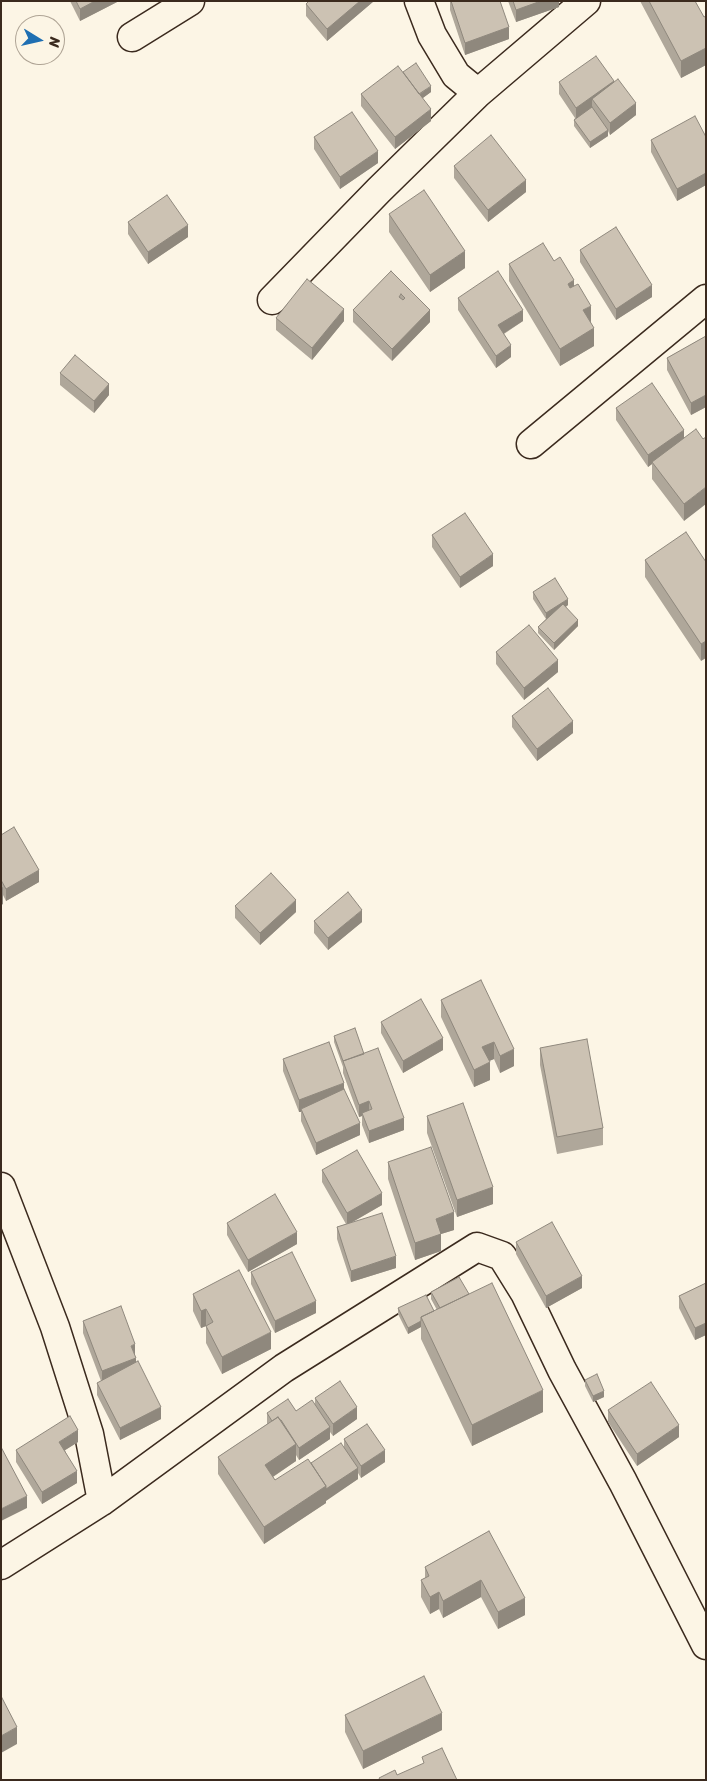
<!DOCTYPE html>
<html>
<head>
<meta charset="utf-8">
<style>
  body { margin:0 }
  #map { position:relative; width:707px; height:1781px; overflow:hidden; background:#fcf5e5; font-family:Sriracha,sans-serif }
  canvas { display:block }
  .frame { position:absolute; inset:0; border:2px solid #3b2a1e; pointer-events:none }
  .north { position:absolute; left:15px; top:15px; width:50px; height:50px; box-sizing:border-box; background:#fcf5e5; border:1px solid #afa495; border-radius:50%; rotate:99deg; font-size:14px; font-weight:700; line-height:20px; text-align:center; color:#3b2a1e }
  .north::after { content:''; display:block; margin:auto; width:18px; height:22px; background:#1f6fb2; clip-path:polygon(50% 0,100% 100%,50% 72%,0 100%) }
</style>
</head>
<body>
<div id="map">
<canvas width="707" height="1781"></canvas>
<div class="frame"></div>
<div class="north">N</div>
</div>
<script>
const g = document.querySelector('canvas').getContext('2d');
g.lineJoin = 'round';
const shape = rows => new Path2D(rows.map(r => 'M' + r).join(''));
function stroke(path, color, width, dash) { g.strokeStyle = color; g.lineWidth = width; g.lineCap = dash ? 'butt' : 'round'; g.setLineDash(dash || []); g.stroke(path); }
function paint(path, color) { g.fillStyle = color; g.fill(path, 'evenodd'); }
const minor = shape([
  [419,1,432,35,456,75,478,93],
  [132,37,190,1],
  [272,300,379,190,478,93,586,1],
  [531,444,706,299],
  [1,1187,55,1327,89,1434,102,1501],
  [1,1565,102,1501,284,1368,477,1247,502,1256,525,1293,562,1370,623,1482,706,1645]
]);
stroke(minor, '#3b2a1e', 31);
stroke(minor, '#fcf5e5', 28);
paint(shape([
  [70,1,119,1,80,21],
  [374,1,327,41,306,16,306,4],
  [450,1,500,1,509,39,465,55,450,10],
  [508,1,559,1,559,7,516,22],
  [640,1,695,1,704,17,706,16,706,65,681,78],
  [403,73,431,92,422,98,431,121,395,149,361,106,361,94],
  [559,82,614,83,636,115,610,135,608,131,608,136,590,148,574,126,574,120,575,118,559,94],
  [314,137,378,163,340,189,314,149],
  [706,137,706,185,677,201,651,152,651,140],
  [454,166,526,192,488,222,454,178],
  [389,214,465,268,430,292,389,232],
  [128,222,188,237,148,264,128,234],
  [580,250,652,297,616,320,580,262],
  [554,261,574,286,591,322,594,346,560,366,509,281,509,264],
  [391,271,430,322,392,361,353,322,353,310],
  [458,298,523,321,504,334,511,357,496,368,458,310],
  [276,318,344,321,312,360,276,330],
  [706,336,706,407,691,415,667,370,667,358],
  [60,373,109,395,94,413,60,385],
  [616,408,684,438,703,439,684,521,652,479,652,464,648,467,616,420],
  [432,535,493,566,460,588,432,547],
  [645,560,706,562,701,661,645,577],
  [533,592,568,605,566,607,578,626,554,650,538,633,538,627,546,619,533,599],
  [496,652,558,672,524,700,496,664],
  [512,716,573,733,537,761,512,727],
  [1,835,39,882,6,901,3,895,3,904,1,905],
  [235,906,296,912,260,945,235,918],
  [314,921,362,922,328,950,314,933],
  [481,980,514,1066,500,1073,494,1059,489,1061,490,1080,474,1087,441,1017,441,1000],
  [381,1022,443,1050,403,1073,381,1033],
  [334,1036,364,1054,404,1130,369,1143,362,1125,362,1116,359,1117,343,1073,343,1067,334,1042],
  [540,1048,603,1128,603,1145,557,1154,540,1065],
  [283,1059,344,1089,360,1135,316,1155,301,1121,301,1112,299,1112,283,1071],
  [427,1116,493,1204,457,1217,427,1133],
  [388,1162,454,1230,441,1234,441,1251,415,1260,388,1179],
  [322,1170,382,1205,351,1223,396,1268,351,1282,337,1239,337,1227,346,1224,322,1182],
  [227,1223,297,1244,248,1272,227,1235],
  [516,1242,582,1288,546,1308,516,1254],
  [251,1272,316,1313,275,1333,251,1284],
  [706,1283,706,1335,695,1340,679,1308,679,1296],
  [431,1292,469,1294,543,1412,472,1446,421,1339,421,1327,408,1334,398,1314,398,1308,434,1311,437,1310,431,1299],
  [193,1294,271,1349,222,1374,206,1343,206,1326,201,1328,193,1311],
  [83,1321,135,1356,136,1362,161,1419,120,1440,97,1395,97,1383,101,1381,83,1333],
  [585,1380,604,1397,593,1402,585,1386],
  [315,1398,357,1419,333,1436,330,1432,330,1439,299,1460,296,1455,296,1461,273,1477,275,1480,344,1447,344,1439,385,1462,361,1478,358,1473,358,1479,326,1500,326,1503,264,1544,218,1474,218,1457,267,1424,267,1413,296,1411,315,1404],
  [608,1410,679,1437,637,1466,608,1422],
  [78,1442,65,1450,77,1483,42,1504,16,1462,16,1450],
  [489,1531,525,1615,498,1629,481,1597,443,1618,439,1609,430,1614,421,1597,421,1580,425,1578,425,1567],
  [345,1715,442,1730,363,1769,345,1732]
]), '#afa79a');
paint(shape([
  [95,1,119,1,80,21,80,9],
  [360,1,374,1,327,41,327,29],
  [541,1,559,1,559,7,516,22,516,10],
  [509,27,509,39,465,55,465,43],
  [706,48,706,65,681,78,681,61],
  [614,81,614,93,592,99,592,108,576,120,576,108],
  [431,86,431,92,419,101,419,95],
  [636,103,636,115,610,135,610,123],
  [431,109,431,121,395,149,395,137],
  [608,130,608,136,590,148,590,142],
  [378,151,378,163,340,189,340,177],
  [706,173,706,185,677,201,677,189],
  [526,180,526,192,488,222,488,210],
  [188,225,188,237,148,264,148,252],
  [465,251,465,268,430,292,430,275],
  [574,280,574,297,568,284],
  [652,285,652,297,616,320,616,309],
  [591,306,591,323,583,310],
  [344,309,344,321,312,360,312,348],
  [430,310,430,322,392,361,392,349],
  [523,310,523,321,498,337,498,325],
  [594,328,594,346,560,366,560,349],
  [511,345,511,357,496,368,496,356],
  [109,384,109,395,94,413,94,401],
  [706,395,706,407,691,415,691,403],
  [684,430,684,442,652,462,652,464,648,467,648,455],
  [706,487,706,504,684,521,684,504],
  [493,554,493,566,460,588,460,577],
  [568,599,568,605,546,619,546,613],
  [578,620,578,626,554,650,554,643],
  [706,641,706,658,701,661,701,644],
  [558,660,558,672,524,700,524,688],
  [573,721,573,733,537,761,537,749],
  [39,870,39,882,6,901,6,889],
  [3,887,3,904,1,905,1,888],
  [296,900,296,912,260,945,260,933],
  [362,910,362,922,328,950,328,938],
  [443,1038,443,1050,403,1073,403,1061],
  [494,1042,494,1059,482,1064,482,1047],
  [514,1049,514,1066,500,1073,500,1056],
  [490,1062,490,1080,474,1087,474,1070],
  [344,1083,344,1095,301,1109,301,1112,299,1112,299,1100],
  [369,1101,369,1113,362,1113,362,1116,359,1117,359,1105],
  [404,1118,404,1130,369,1143,369,1131],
  [360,1123,360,1135,316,1155,316,1143],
  [493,1187,493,1204,457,1217,457,1200],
  [382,1193,382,1205,347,1225,347,1213],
  [454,1212,454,1230,441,1234,441,1251,415,1260,415,1243,436,1219],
  [297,1232,297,1244,248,1272,248,1260],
  [396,1256,396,1268,351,1282,351,1271],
  [582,1276,582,1288,546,1308,546,1296],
  [316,1301,316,1313,275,1333,275,1321],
  [206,1309,206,1326,201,1328,201,1311],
  [421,1321,421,1327,408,1334,408,1328],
  [706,1323,706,1335,695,1340,695,1328],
  [271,1332,271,1349,222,1374,222,1357],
  [135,1344,135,1356,131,1346],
  [136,1358,136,1370,102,1383,102,1371],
  [543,1390,543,1412,472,1446,472,1425],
  [604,1391,604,1397,593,1402,593,1396],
  [161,1407,161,1419,120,1440,120,1428],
  [357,1407,357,1419,333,1436,333,1424],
  [679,1425,679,1437,637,1466,637,1454],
  [330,1427,330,1439,299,1460,299,1448],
  [78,1430,78,1442,59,1454,59,1442],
  [296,1444,296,1461,265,1482,265,1465],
  [385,1450,385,1462,361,1478,361,1466],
  [358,1468,358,1479,326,1501,326,1489],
  [77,1471,77,1483,42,1504,42,1492],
  [326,1486,326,1503,264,1544,264,1527],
  [27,1496,27,1508,1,1521,1,1509],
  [481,1580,481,1597,443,1618,443,1601],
  [439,1592,439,1609,430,1614,430,1597],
  [525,1598,525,1615,498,1629,498,1612],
  [442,1713,442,1730,363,1769,363,1751],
  [17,1727,17,1744,1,1753,1,1736]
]), '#8f887d');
const building = shape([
  [76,1,95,1,80,9,76,1],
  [309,1,360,1,327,29,306,4,309,1],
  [451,1,500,1,509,27,465,43,451,1],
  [513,1,541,1,516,10,513,1],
  [649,1,695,1,704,17,706,16,706,48,681,61,649,1],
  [596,56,614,81,576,108,559,82,596,56],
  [416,63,431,86,419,94,403,72,416,63],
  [398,66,431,109,395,137,361,94,398,66],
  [618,79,636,103,610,123,592,99,618,79],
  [592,107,608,130,590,142,574,120,592,107],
  [352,112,378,151,340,177,314,137,352,112],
  [695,116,706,137,706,173,677,189,651,140,695,116],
  [491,135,526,180,488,210,454,166,491,135],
  [424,190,465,251,430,275,389,214,424,190],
  [167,195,188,225,148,252,128,222,167,195],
  [616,227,652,285,616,309,580,250,616,227],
  [543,243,554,261,560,257,574,280,568,284,570,288,578,284,591,306,583,310,594,328,560,349,509,264,543,243],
  [391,271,430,310,392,349,353,310,391,271],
  [401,294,405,298,403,300,399,297,401,294],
  [498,271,523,310,498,325,511,345,496,356,458,298,498,271],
  [307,279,344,309,312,348,276,318,307,279],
  [706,336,706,395,691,403,667,358,706,336],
  [75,355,109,384,94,401,60,373,75,355],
  [652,383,684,430,648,455,616,408,652,383],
  [696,429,703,439,706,437,706,487,684,504,652,462,696,429],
  [465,513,493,554,460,577,432,535,465,513],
  [686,532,706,562,706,641,701,644,645,560,686,532],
  [555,578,568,599,546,613,533,592,555,578],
  [563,604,578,620,554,643,538,627,563,604],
  [529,625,558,660,524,688,496,652,529,625],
  [548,688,573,721,537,749,512,716,548,688],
  [14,827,39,870,6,889,1,880,1,835,14,827],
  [271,873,296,900,260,933,235,906,271,873],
  [348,892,362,910,328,938,314,921,348,892],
  [481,980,514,1049,500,1056,494,1042,482,1047,490,1062,474,1070,441,1000,481,980],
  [421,999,443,1038,403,1061,381,1022,421,999],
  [355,1028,364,1054,343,1061,334,1036,355,1028],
  [587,1039,603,1128,557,1137,540,1048,587,1039],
  [329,1042,344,1083,299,1100,283,1059,329,1042],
  [378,1048,404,1118,369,1131,362,1113,372,1109,369,1101,359,1105,343,1061,378,1048],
  [344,1089,360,1123,316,1143,301,1109,344,1089],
  [463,1103,493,1187,457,1200,427,1116,463,1103],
  [431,1147,454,1212,436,1219,441,1234,415,1243,388,1162,431,1147],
  [357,1150,382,1193,347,1213,322,1170,357,1150],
  [275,1194,297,1232,248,1260,227,1223,275,1194],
  [382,1213,396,1256,351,1271,337,1227,382,1213],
  [552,1222,582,1276,546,1296,516,1242,552,1222],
  [292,1252,316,1301,275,1321,251,1272,292,1252],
  [239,1270,271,1332,222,1357,206,1326,213,1322,206,1309,201,1311,193,1294,239,1270],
  [459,1277,469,1294,440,1308,431,1292,459,1277],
  [492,1283,543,1390,472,1425,421,1317,492,1283],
  [706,1283,706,1323,695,1328,679,1296,706,1283],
  [426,1295,434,1311,421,1317,421,1321,408,1328,398,1308,426,1295],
  [121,1306,135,1344,131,1346,136,1358,102,1371,83,1321,121,1306],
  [138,1361,161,1407,120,1428,97,1383,138,1361],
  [597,1374,604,1391,593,1396,585,1380,597,1374],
  [340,1381,357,1407,333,1424,315,1398,340,1381],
  [651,1382,679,1425,637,1454,608,1410,651,1382],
  [288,1399,296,1411,312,1400,330,1427,299,1448,281,1420,280,1420,278,1417,272,1421,267,1413,288,1399],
  [70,1416,78,1430,59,1442,77,1471,42,1492,16,1450,70,1416],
  [278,1417,296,1444,265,1465,275,1480,308,1459,326,1486,264,1527,218,1457,278,1417],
  [367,1424,385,1450,361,1466,344,1439,367,1424],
  [341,1443,358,1468,326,1489,326,1486,311,1463,341,1443],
  [1,1447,27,1496,1,1509,1,1447],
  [489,1531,525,1598,498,1612,481,1580,443,1601,439,1592,430,1597,421,1580,429,1576,425,1567,489,1531],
  [424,1676,442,1713,363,1751,345,1715,424,1676],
  [1,1696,17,1727,1,1736,1,1696],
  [442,1748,457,1780,380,1780,379,1778,395,1770,397,1775,424,1763,422,1757,442,1748]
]);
paint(building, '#ccc2b3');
stroke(building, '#8f887d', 1);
</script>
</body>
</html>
